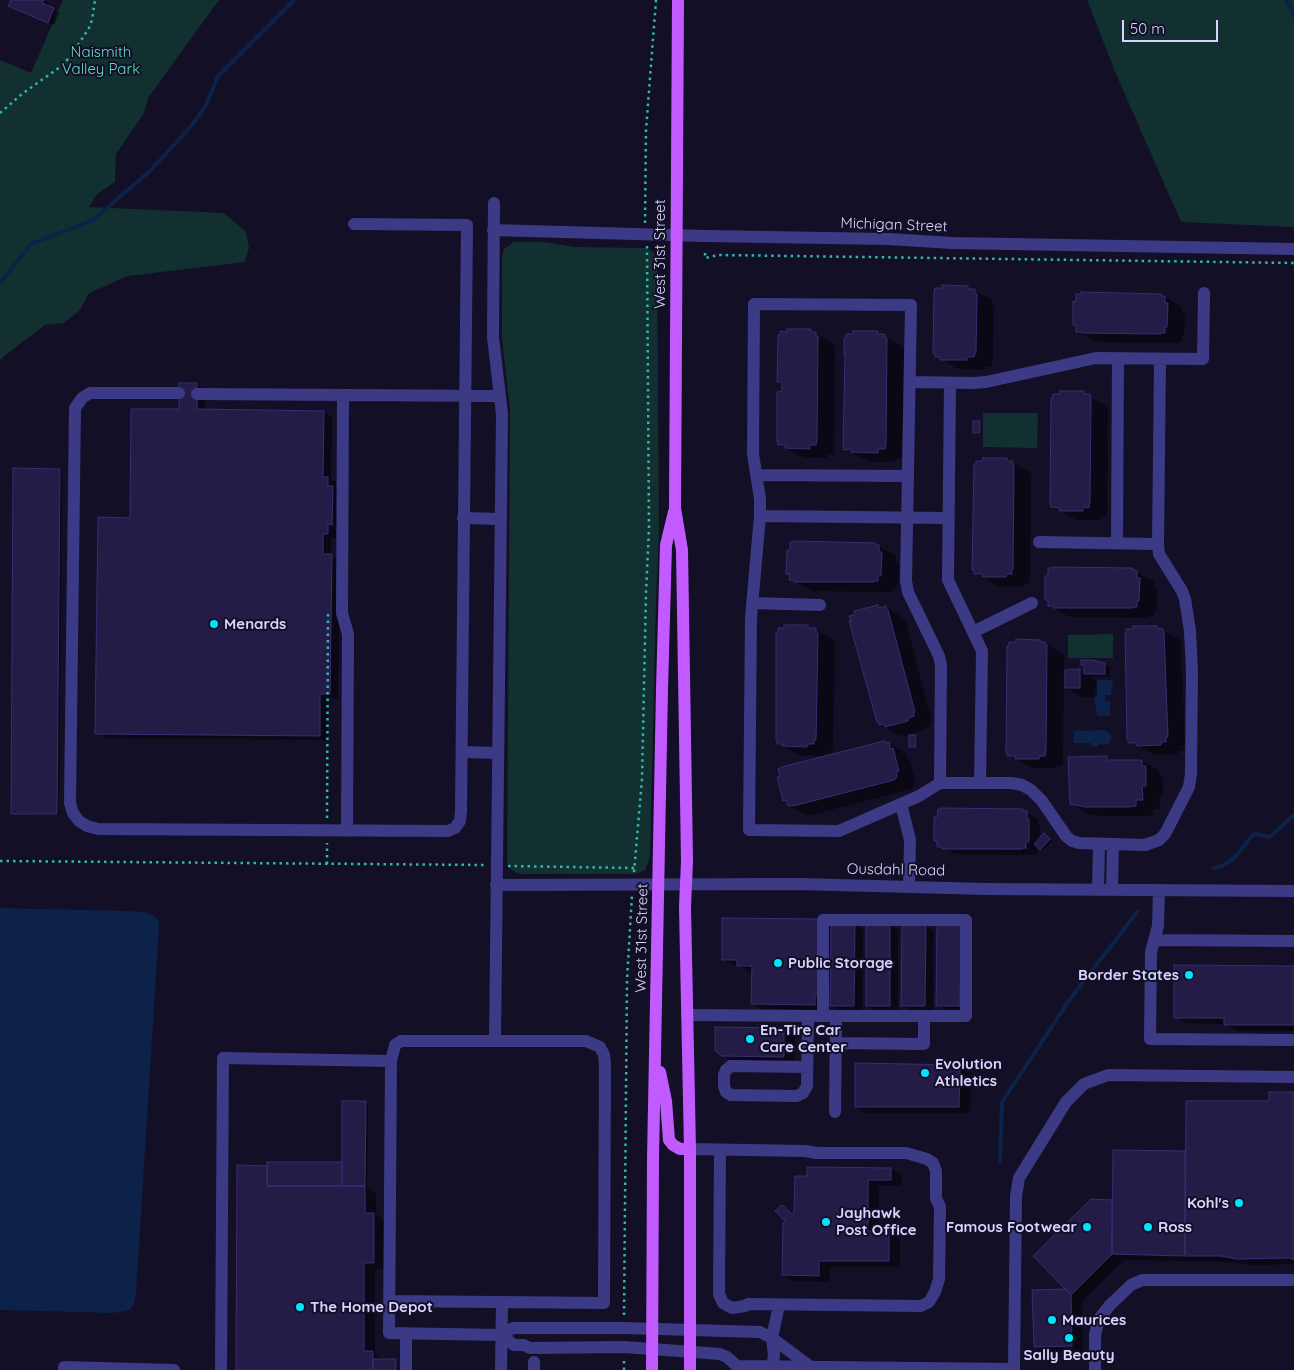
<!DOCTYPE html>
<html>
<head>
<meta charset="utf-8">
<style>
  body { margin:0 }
  #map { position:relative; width:1294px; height:1370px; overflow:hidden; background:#130f26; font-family:Quicksand,sans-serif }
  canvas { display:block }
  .scale { position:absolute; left:1122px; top:20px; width:96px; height:22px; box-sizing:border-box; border:2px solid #d9d4ff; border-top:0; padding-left:6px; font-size:15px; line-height:18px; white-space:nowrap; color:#d9d4ff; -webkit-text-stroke:4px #130f26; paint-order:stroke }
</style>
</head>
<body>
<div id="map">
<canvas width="1294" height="1370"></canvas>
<div class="scale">50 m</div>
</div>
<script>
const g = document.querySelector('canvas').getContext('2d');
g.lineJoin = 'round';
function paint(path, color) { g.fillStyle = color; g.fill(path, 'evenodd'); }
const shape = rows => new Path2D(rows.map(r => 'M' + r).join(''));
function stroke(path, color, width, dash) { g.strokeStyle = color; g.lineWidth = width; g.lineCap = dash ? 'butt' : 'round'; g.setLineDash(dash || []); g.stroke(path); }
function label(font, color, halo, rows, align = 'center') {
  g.font = font + ' Quicksand,sans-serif'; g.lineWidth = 4; g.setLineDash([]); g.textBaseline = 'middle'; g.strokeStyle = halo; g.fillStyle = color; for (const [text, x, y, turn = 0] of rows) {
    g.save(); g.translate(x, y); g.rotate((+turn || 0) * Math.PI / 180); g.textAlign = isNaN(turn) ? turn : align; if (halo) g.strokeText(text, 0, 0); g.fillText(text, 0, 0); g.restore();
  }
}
paint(shape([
  [63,0,219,0,148,98,144,113,116,154,115,182,97,194,89,207,224,213,246,232,249,248,245,262,128,276,89,293,80,310,64,323,45,325,4,356,0,361,0,60,31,73],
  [1087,0,1294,0,1294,227,1181,222,1116,74],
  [514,242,543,242,574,247,645,248,653,251,657,259,659,532,656,601,650,856,645,870,636,874,520,874,511,870,507,863,510,409,502,339,502,258,504,249],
  [983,413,1038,413,1037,448,983,447],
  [1113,634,1113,658,1068,658,1068,635]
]), '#12302f');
paint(shape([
  [1097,680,1113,680,1111,695,1105,695,1105,701,1110,701,1110,716,1097,716,1094,698],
  [1103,730,1107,731,1112,736,1109,744,1102,745,1099,743,1099,746,1091,746,1091,743,1074,743,1074,731],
  [0,908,128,911,144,912,154,916,158,920,159,927,136,1293,134,1303,130,1310,113,1313,0,1310]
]), '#0c2248');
paint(shape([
  [12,0,43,0,49,3,47,7,59,13,54,25,15,9],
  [967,287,992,300,992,304,994,305,993,362,992,362,992,366,984,367,984,370,959,369,936,356],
  [1082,294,1161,295,1182,307,1182,313,1185,315,1184,336,1182,336,1182,342,1178,342,1178,343,1099,342,1094,341,1077,331,1077,303],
  [810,330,833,343,835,347,834,451,833,455,827,454,827,458,804,458,779,444,783,385,778,382],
  [878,333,902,346,904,349,902,459,896,459,895,462,870,462,846,449,845,339],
  [197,384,205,389,205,411,323,412,332,417,331,480,336,483,336,490,341,492,340,529,336,529,336,538,331,538,331,556,340,561,338,698,328,698,328,740,105,738,97,733,131,519,180,411],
  [1084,393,1107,406,1108,409,1107,512,1106,512,1106,517,1100,517,1100,520,1077,520,1052,507],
  [980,422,982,423,982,434,976,434,974,433],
  [1007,459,1029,472,1031,476,1030,579,1029,579,1029,584,1023,584,1023,587,1000,587,975,574],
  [15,470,62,471,59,815,12,813],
  [875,544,896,556,896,562,899,563,898,585,895,585,895,590,891,590,891,592,813,591,791,580,791,575,788,573],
  [1054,568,1133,570,1154,582,1154,587,1157,589,1157,611,1154,611,1154,616,1150,616,1150,618,1071,617,1066,615,1049,605,1049,601,1046,599,1049,577],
  [878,606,881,609,886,607,903,618,906,622,932,722,930,722,931,726,925,728,925,730,904,736,898,735,881,725],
  [785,626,808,626,833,639,835,644,833,750,831,750,831,754,824,753,824,756,801,756,778,743],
  [1157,627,1180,640,1181,643,1185,746,1183,746,1183,751,1178,751,1178,754,1155,755,1130,742],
  [1040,641,1063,654,1064,657,1063,761,1062,765,1056,765,1056,768,1033,768,1008,755],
  [1082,664,1104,664,1110,667,1110,677,1091,677,1097,681,1097,697,1083,698,1066,688,1080,671,1085,674,1085,666],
  [916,736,918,737,918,747,912,747,910,746],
  [888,743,906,753,907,758,910,760,916,781,913,782,914,787,912,789,811,815,806,815,789,805,788,802,784,800],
  [1107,758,1113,761,1142,761,1159,771,1159,775,1163,778,1163,795,1159,796,1160,809,1153,809,1153,815,1146,816,1103,816,1088,814,1071,804],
  [1022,811,1038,819,1038,825,1040,826,1040,839,1046,836,1052,841,1043,850,1037,848,1037,854,1033,854,1033,855,955,854,939,846],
  [948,847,1028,848,1028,850,948,850],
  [819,921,832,928,855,925,863,930,862,1010,840,1010,831,1005,832,1001,826,1001,826,1011,764,1010,753,1004,753,972,749,972,740,966,734,966,723,959],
  [890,925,898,930,898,1010,875,1010,867,1005],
  [925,926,934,931,933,1010,911,1010,902,1005],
  [938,926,968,1010,946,1010,938,1005],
  [1294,967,1294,1031,1237,1031,1225,1024,1187,1023,1175,1017],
  [784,1029,795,1035,795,1063,733,1062,722,1055],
  [959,1066,971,1073,970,1113,867,1113,856,1107],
  [1294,1093,1294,1264,1277,1264,1277,1265,1249,1265,1233,1262,1124,1260,1082,1302,1083,1352,1046,1353,1035,1346,1069,1290,1092,1201,1113,1202,1114,1151,1188,1152,1270,1103],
  [366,1103,368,1104,367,1188,376,1194,376,1215,385,1221,385,1269,375,1269,375,1354,384,1360,398,1362,398,1370,237,1370,267,1167,343,1163],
  [891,1169,902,1175,902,1186,879,1186,879,1232,889,1232,900,1239,900,1267,830,1267,830,1282,795,1281,783,1275,787,1221,782,1206,795,1214]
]), '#0007');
stroke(shape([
  [1286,0,1294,15],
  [0,283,31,244,93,220,151,170,192,125,205,107,218,76,294,0],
  [1213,868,1222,866,1233,859,1254,834,1270,837,1294,815],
  [1000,1161,1002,1102,1070,999,1138,911]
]), '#0c2248', 4);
const building = shape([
  [11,0,44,0,42,3,54,8,48,23,8,6,11,0],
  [942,285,968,286,968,289,975,289,975,294,977,294,976,353,975,353,974,357,967,357,967,360,940,360,940,357,935,357,935,353,933,353,934,293,935,288,942,288,942,285],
  [1081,292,1161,294,1161,296,1165,296,1165,303,1168,303,1167,327,1165,327,1165,333,1161,333,1161,334,1081,333,1081,332,1076,332,1076,326,1073,325,1073,301,1076,302,1076,294,1081,294,1081,292],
  [787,329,811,329,811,332,816,332,816,336,818,336,817,440,816,445,810,445,810,449,785,448,785,445,778,445,777,441,777,392,782,391,782,382,777,382,778,335,780,335,780,331,787,332,787,329],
  [853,331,878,331,878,334,885,334,885,338,887,338,886,445,885,449,878,449,878,453,851,452,851,449,844,450,843,445,845,355,844,355,844,338,846,338,846,334,853,334,853,331],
  [179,383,197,383,197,409,324,411,323,477,328,477,328,486,333,486,332,525,328,524,328,534,323,534,323,554,332,554,330,694,320,694,320,736,95,734,98,517,130,518,131,409,179,409,179,383],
  [1060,391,1084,391,1084,394,1090,394,1091,398,1090,503,1089,503,1089,508,1083,507,1083,511,1059,511,1059,508,1051,507,1050,503,1051,398,1053,398,1053,394,1060,394,1060,391],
  [973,421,980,421,980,433,973,433,973,421],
  [983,458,1007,458,1007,461,1012,461,1014,465,1013,569,1012,570,1012,574,1006,574,1006,577,982,577,982,574,974,574,974,570,972,570,974,464,976,464,976,461,983,461,983,458],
  [13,468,60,469,57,814,11,814,13,468],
  [794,541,875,543,875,545,879,545,879,552,882,552,881,576,878,576,878,581,874,581,874,582,794,582,794,580,789,580,790,574,786,574,787,550,790,550,790,542,794,542,794,541],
  [1053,567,1133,568,1133,570,1137,571,1137,578,1140,578,1139,601,1137,601,1137,607,1133,607,1133,608,1053,608,1053,606,1048,606,1048,600,1045,600,1045,576,1048,576,1048,568,1053,568,1053,567],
  [878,605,878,608,886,606,887,611,888,610,915,712,914,712,914,716,908,718,908,721,885,727,885,724,879,725,878,722,877,722,849,621,851,621,849,616,855,615,854,611,878,605],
  [784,625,808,625,808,628,816,628,816,633,818,633,816,740,814,740,814,744,807,744,807,747,782,746,783,744,777,744,777,740,776,740,776,633,778,633,778,628,784,628,784,625],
  [1133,626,1157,626,1157,629,1162,628,1164,632,1168,737,1166,737,1166,742,1161,742,1161,745,1137,746,1136,743,1129,743,1127,739,1125,633,1126,633,1126,629,1133,629,1133,626],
  [1016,639,1040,640,1040,642,1045,642,1047,646,1046,751,1045,756,1039,756,1039,759,1015,759,1015,756,1007,756,1006,751,1007,646,1009,646,1009,642,1016,642,1016,639],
  [1081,660,1092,660,1105,663,1105,674,1084,674,1084,665,1081,665,1081,660],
  [1080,669,1080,688,1065,688,1065,670,1080,669],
  [909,735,916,735,916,747,909,747,909,735],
  [884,741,885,743,889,742,890,749,893,748,899,771,896,772,897,777,894,780,793,806,792,805,788,806,786,800,783,801,777,777,780,777,778,769,782,767,884,741],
  [1107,756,1107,760,1142,760,1142,766,1146,766,1146,786,1142,786,1143,800,1136,800,1136,806,1128,807,1085,807,1070,804,1068,757,1107,756],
  [942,808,1023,809,1023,811,1027,811,1027,819,1029,819,1029,842,1026,842,1026,848,1022,848,1022,849,942,849,942,847,937,847,937,841,934,841,934,817,937,817,938,809,942,809,942,808],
  [1044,833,1050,839,1040,850,1034,844,1044,833],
  [722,918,819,919,819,995,815,995,815,1005,751,1004,752,966,737,966,737,960,722,960,722,918],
  [831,924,855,924,854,1006,830,1006,831,924],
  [866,924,890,924,890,1006,866,1006,866,924],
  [902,924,926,925,925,1006,901,1006,902,924],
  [937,924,961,925,960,1006,936,1006,937,924],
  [1174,965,1294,966,1294,1025,1224,1025,1224,1018,1174,1018,1174,965],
  [715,1027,784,1028,784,1057,721,1056,715,1050,715,1027],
  [855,1063,960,1065,959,1107,855,1107,855,1063],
  [1269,1092,1294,1092,1294,1260,1290,1258,1236,1259,1221,1256,1185,1256,1186,1101,1269,1101,1269,1092],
  [342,1101,366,1101,365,1186,342,1186,342,1101],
  [1113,1150,1185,1151,1185,1254,1183,1256,1112,1254,1113,1150],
  [267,1162,342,1162,342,1186,267,1186,267,1162],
  [237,1165,267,1166,267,1186,365,1186,365,1213,374,1213,374,1263,364,1263,364,1351,373,1351,373,1370,236,1370,237,1165],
  [807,1167,891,1168,891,1180,868,1180,868,1231,889,1231,889,1261,819,1261,819,1276,782,1275,783,1223,785,1221,775,1211,782,1205,792,1214,794,1212,795,1176,807,1176,807,1167],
  [1091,1199,1112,1200,1112,1254,1071,1295,1033,1256,1091,1199],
  [1066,1289,1071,1295,1072,1346,1034,1347,1032,1290,1066,1289],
  [373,1359,396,1359,396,1370,373,1370,373,1359]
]);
paint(building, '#241b47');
stroke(building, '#3b2d73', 1);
stroke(shape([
  [0,113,22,94,60,67,71,56,89,28,92,20,95,0],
  [645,223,646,130,656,0],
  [705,253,705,258,719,255,1294,263],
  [327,818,328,613],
  [0,861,485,865],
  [327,864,327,843],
  [508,866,634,868],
  [634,872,642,779,646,592,649,529,647,246],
  [624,1315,627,980,632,895],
  [624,1370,624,1359]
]), '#2fb8b0', 2.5, [2.5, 4]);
stroke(shape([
  [494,203,493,337,502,414,495,1041],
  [493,230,705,236,888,239,953,243,1294,249],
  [910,382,974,383,986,382,1096,358,1203,359,1204,293],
  [950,383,948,580,982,651,980,783],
  [179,393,90,393,82,398,75,408,70,803,73,813,79,821,87,826,98,829,448,831,455,828,460,821,461,810,467,225,354,224],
  [197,394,500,396],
  [343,395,342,613,348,634,347,831],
  [756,475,908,476],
  [760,516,949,518],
  [463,518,500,519],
  [1039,542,1158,544],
  [1117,543,1118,358],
  [752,603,820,605],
  [973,632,1032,603],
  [462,752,498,753],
  [940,783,941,665,939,656,908,592,906,581,911,305,754,304,753,454,760,499,760,516,751,617,749,830,839,831,919,796,940,783,1012,783,1022,785,1031,790,1042,801,1066,836,1072,841,1079,843,1145,845,1159,840,1165,834,1189,787,1191,774,1192,672,1190,631,1185,599,1182,591,1159,554,1158,544,1160,359],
  [901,804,910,840,909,887],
  [496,885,799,884,986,889,1294,891],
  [1098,890,1099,844],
  [1112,890,1113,844],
  [1159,890,1158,926,1151,952,1150,1039,1294,1040],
  [1154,940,1294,941],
  [687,1015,823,1016,966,1016,966,920,823,920,823,1016],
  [836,1043,924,1044,924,1016],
  [807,1067,731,1066,726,1070,724,1075,724,1086,726,1092,731,1095,797,1096,803,1093,807,1086,808,1016],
  [835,1112,836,1016],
  [690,1149,805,1151,817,1153,906,1153,927,1159,933,1163,936,1171,936,1198,940,1207,939,1279,935,1292,929,1302,921,1306,748,1304,745,1306,732,1308,723,1303,719,1294,720,1150],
  [389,1301,604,1303,605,1064,604,1055,600,1047,586,1041,401,1041,395,1045,391,1061,389,1333,501,1335,513,1328,624,1328,760,1332,772,1338,811,1367],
  [501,1335,514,1345,524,1345,530,1348,624,1347,720,1354,727,1357,737,1366,1014,1369,1016,1196,1019,1178,1066,1102,1084,1084,1108,1075,1294,1077],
  [64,1370,64,1367,174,1370],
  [221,1370,223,1058,391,1061],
  [406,1370,406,1334],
  [501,1370,502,1302],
  [534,1370,534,1362],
  [772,1370,774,1355,772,1338,779,1305],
  [1095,1370,1095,1335,1099,1319,1110,1305,1131,1285,1142,1280,1294,1280]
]), '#3d3a85', 12);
stroke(shape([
  [678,0,675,508,682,550,687,861,685,907,690,1149,690,1370],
  [660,1072,666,1101,669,1140,673,1145,680,1149,690,1149],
  [652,1370,653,1158,662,689,666,545,674,512]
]), '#c25bff', 12);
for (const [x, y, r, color] of [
  [214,624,5,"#00e5ff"],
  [778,963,5,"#00e5ff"],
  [1189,975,5,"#00e5ff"],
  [750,1039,5,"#00e5ff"],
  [925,1073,5,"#00e5ff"],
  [1239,1203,5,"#00e5ff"],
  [826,1222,5,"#00e5ff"],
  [1087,1227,5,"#00e5ff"],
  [1148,1227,5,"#00e5ff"],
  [300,1307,5,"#00e5ff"],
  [1052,1320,5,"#00e5ff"],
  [1069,1338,5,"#00e5ff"]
]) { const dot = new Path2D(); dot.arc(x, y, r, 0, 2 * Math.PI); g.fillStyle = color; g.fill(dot); stroke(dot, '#130f26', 2); }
label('15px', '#5fe0c0', '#130f26', [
  ["Naismith",101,52],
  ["Valley Park",101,69]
]);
label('15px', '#d9d4ff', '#130f26', [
  ["Michigan Street",894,225,2],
  ["West 31st Street",660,254,-90],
  ["Ousdahl Road",896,870,1],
  ["West 31st Street",642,938,-89]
]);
label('bold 15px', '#d9d4ff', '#130f26', [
  ["Menards",224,624],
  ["Public Storage",788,963],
  ["Border States",1179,975,"right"],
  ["En-Tire Car",760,1030],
  ["Care Center",760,1047],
  ["Evolution",935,1064],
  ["Athletics",935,1081],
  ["Kohl's",1229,1203,"right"],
  ["Jayhawk",836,1213],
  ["Post Office",836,1230],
  ["Famous Footwear",1077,1227,"right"],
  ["Ross",1158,1227],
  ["The Home Depot",310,1307],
  ["Maurices",1062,1320],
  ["Sally Beauty",1069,1355,"center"]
], 'left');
</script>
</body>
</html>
